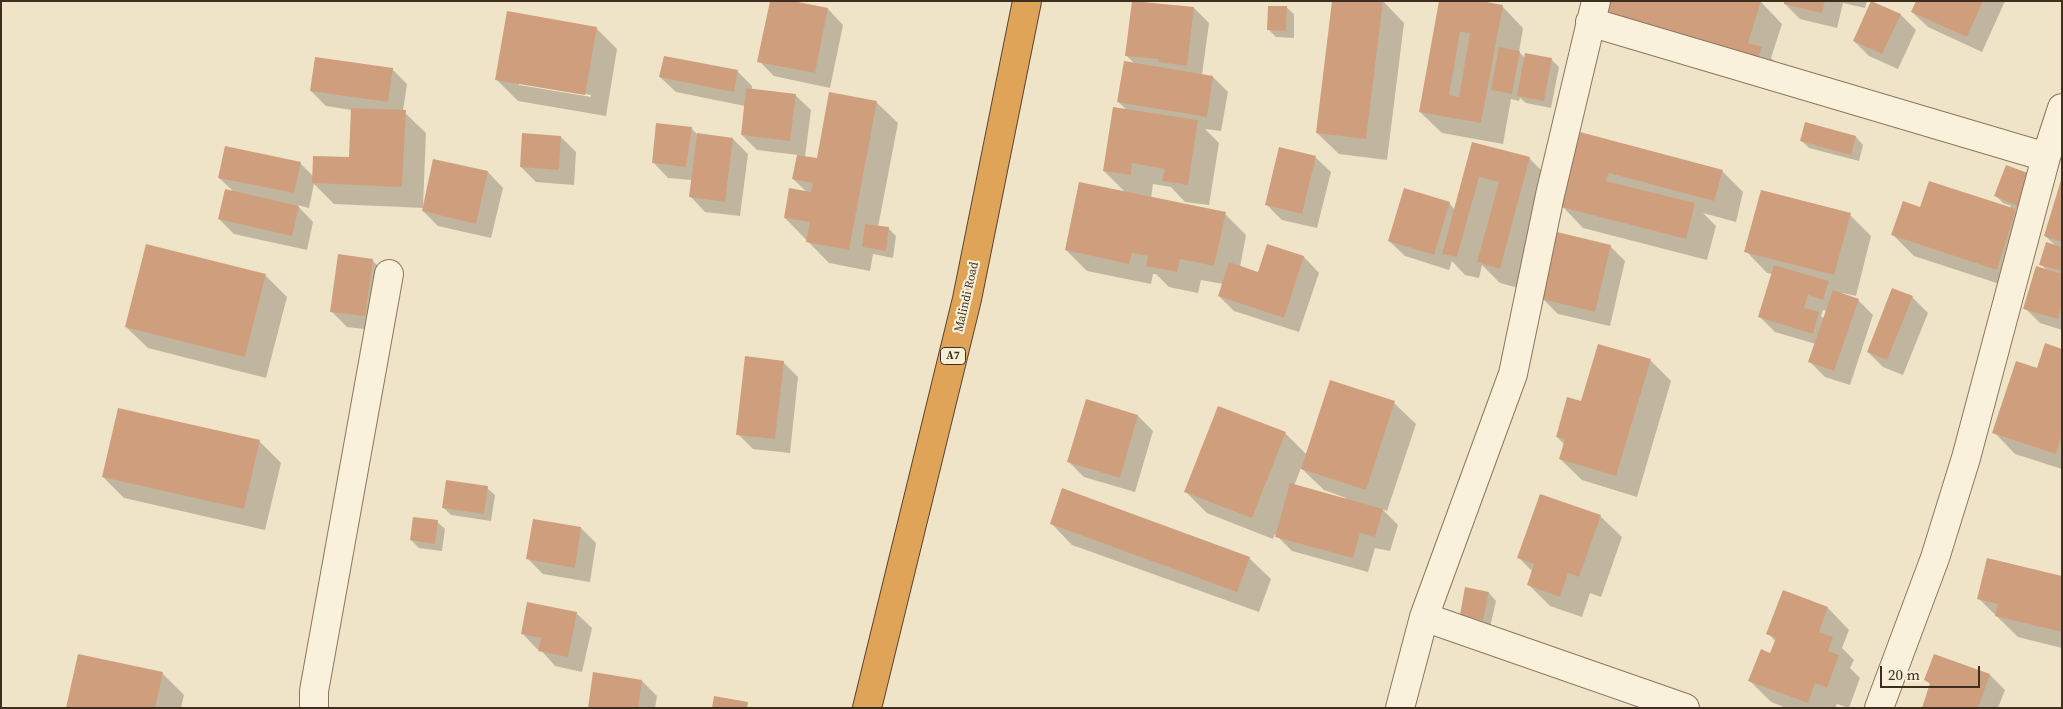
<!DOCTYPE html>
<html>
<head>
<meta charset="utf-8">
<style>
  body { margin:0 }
  #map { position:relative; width:2063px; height:709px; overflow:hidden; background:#f0e4c8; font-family:"Source Serif 4",serif }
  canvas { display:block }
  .frame { position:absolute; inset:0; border:2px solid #3d2e20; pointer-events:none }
  .scale { position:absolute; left:1880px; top:666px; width:100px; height:22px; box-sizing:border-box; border:2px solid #3d2e20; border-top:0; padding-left:6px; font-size:15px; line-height:18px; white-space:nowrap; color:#3d2e20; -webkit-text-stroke:4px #f7eed8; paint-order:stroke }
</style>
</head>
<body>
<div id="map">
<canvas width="2063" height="709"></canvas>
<div class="frame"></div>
<div class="scale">20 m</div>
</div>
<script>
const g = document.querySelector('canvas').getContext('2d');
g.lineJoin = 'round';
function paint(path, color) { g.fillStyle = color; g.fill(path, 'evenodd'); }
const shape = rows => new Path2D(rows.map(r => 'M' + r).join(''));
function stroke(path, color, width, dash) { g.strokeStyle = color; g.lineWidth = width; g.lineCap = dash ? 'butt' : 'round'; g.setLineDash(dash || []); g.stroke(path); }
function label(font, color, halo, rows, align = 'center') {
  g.font = font + ' "Source Serif 4",serif'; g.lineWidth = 4.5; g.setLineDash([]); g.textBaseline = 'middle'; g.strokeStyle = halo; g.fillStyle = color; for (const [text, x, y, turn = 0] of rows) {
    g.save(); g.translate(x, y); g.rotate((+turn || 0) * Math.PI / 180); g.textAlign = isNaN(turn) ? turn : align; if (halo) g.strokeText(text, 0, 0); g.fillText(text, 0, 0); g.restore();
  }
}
paint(shape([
  [787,1,828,9,843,25,830,88,774,76,759,61],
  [1133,1,1194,8,1209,23,1202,75,1213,77,1228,92,1221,131,1205,129,1219,143,1209,205,1185,202,1171,187,1153,184,1151,198,1225,214,1246,235,1240,267,1259,273,1268,246,1304,257,1319,273,1299,332,1234,311,1219,296,1223,284,1201,280,1198,293,1169,287,1156,274,1153,274,1151,284,1087,271,1066,250,1126,193,1104,171,1127,110,1118,102,1135,64,1126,55],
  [1383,1,1404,23,1387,160,1339,154,1317,133],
  [1440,1,1502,6,1523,28,1519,52,1525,58,1552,60,1559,67,1551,108,1526,103,1520,98,1519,101,1511,99,1503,144,1442,133,1420,112],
  [1785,1,1867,1,1865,8,1843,3,1837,28,1800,19,1785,4],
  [1917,1,2005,1,1982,52,1928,27,1912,12],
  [1761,2,1782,24,1771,58,1783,70,1605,16],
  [1872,2,1901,15,1916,30,1898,69,1869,56,1854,41],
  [1286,7,1294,14,1294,38,1276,37,1269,30],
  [596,28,617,49,606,116,518,101,496,79],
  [519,82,591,95,591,97,519,85],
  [392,69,407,84,403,111,426,133,423,206,488,172,503,188,491,238,438,226,423,211,424,208,334,204,314,184,309,208,297,205,313,222,307,250,234,234,219,219,234,192,219,178,300,163,313,176,350,159,352,110,326,106,311,91],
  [737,71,752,86,752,90,795,95,811,110,805,157,818,160,876,102,898,123,878,227,889,229,896,236,893,258,873,254,870,271,829,263,785,218,808,193,793,179,798,155,757,150,742,135,745,106,676,92,660,77],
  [691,128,698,135,733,139,748,154,740,216,705,212,690,196,692,180,668,178,653,162],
  [1581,134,1722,171,1743,192,1736,222,1703,213,1716,226,1707,260,1583,228,1562,206],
  [561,137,576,152,574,185,536,182,521,167],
  [1856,137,1863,145,1859,161,1809,148,1801,140],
  [1473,144,1529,158,1551,180,1522,289,1500,283,1482,265,1479,278,1465,275,1452,261,1449,270,1405,256,1389,241,1449,203,1455,210],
  [1315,157,1331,172,1317,228,1282,220,1267,205],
  [2062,182,2062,330,2040,323,2025,308,2047,271,2041,264,2056,246,2045,236],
  [2040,184,2027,214,2013,208,2037,232,2018,290,1914,256,1893,235,1921,208,2010,208,2011,206,2003,203,1995,195],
  [1850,215,1871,236,1856,296,1843,293,1842,294,1858,300,1873,315,1850,385,1825,377,1810,362,1816,344,1775,332,1760,317,1772,274,1767,273,1746,251],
  [1823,310,1827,311,1824,319,1821,316],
  [1610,246,1625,261,1610,326,1558,314,1543,299],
  [372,260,387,275,380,331,347,327,331,311],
  [265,275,287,297,266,378,148,348,126,327],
  [1912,297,1928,313,1903,375,1883,367,1868,352],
  [2062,350,2062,469,2015,454,1994,432,2037,370],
  [1650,360,1671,381,1637,497,1582,480,1560,459,1564,444,1557,437,1582,403],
  [783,362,798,377,790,453,753,449,738,434],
  [1394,403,1416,424,1387,511,1382,509,1398,525,1390,551,1375,548,1368,572,1292,551,1275,534,1273,539,1207,513,1186,492,1285,433,1307,455],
  [1301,468,1324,490,1346,498,1346,500,1294,486],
  [1138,416,1153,431,1135,492,1084,477,1069,462],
  [259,441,281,463,265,530,124,498,103,477],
  [487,488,495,495,491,521,451,515,444,508],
  [1600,516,1622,537,1601,597,1590,593,1582,617,1550,606,1529,585,1533,572,1519,558],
  [534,520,581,528,596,543,590,582,543,574,528,559],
  [437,522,445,529,442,551,419,548,411,540],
  [1051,523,1249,558,1271,579,1259,612,1072,545],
  [2062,578,2062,648,2018,637,1978,598],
  [1489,593,1496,601,1490,627,1469,622,1461,614],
  [1828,608,1849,630,1842,648,1854,660,1850,668,1860,678,1849,708,1837,704,1835,708,1786,708,1771,702,1750,681,1771,654,1776,642,1768,633],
  [576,613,592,628,582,672,555,666,540,649,537,649,522,633],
  [162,673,184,695,181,708,67,708],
  [1990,675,2005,690,1998,708,1923,708,1931,685,1926,680],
  [642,681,657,696,655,708,589,708]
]), '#0003');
paint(shape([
  [770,1,793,1,828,8,815,73,757,62],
  [1132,1,1194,7,1187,66,1158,62,1158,59,1125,56],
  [1332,1,1383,1,1366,139,1316,133],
  [1439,1,1481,1,1503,5,1481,123,1419,112],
  [1460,32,1470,33,1459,97,1449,95],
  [1608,1,1761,1,1748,43,1762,47,1756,66,1603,16],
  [1784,1,1825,1,1822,13,1784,4],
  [1871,1,1901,14,1882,54,1853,41],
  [1916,1,1983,1,1967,37,1911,12],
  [1268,6,1287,6,1286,31,1267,30],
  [507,11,597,27,585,95,495,80],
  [1499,47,1520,51,1512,94,1491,90],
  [1525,53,1552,58,1544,101,1517,96],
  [664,56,738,70,734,92,659,77],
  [315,57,393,68,388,102,310,91],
  [1124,61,1213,76,1207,117,1117,102],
  [746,88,796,94,790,141,741,135],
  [829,92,877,101,849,250,806,242,810,222,784,218,789,188,811,192,813,183,792,179,797,155,817,158],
  [1113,107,1198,120,1188,185,1162,181,1165,169,1132,163,1131,175,1103,171],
  [351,108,406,110,402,187,312,183,313,156,349,157],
  [1805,122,1856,136,1851,155,1800,141],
  [656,123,692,127,686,167,652,163],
  [1580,132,1723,170,1714,201,1609,173,1606,181,1695,203,1686,239,1561,207],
  [522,133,561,136,559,170,520,167],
  [697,133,733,138,725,202,689,197],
  [1472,142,1530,157,1500,269,1477,262,1499,182,1479,177,1457,257,1442,254],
  [225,146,301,162,294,193,218,178],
  [1279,147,1316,156,1302,214,1265,205],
  [433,159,488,171,476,224,422,211],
  [2006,165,2033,175,2020,207,1994,196],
  [2061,180,2062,180,2062,242,2044,236],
  [1929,181,2016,209,1997,270,1891,235,1903,201,1920,207],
  [1079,182,1226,212,1214,266,1180,259,1177,272,1146,266,1148,256,1132,253,1129,264,1065,250],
  [1404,188,1450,202,1434,255,1388,241],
  [225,189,299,206,292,236,218,219],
  [1761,190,1851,213,1834,275,1744,252],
  [865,224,889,227,886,251,862,247],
  [1557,232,1611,245,1595,312,1542,299],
  [2046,242,2062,247,2062,271,2039,265],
  [146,244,266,274,245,357,125,327],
  [1267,244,1304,256,1284,318,1218,296,1229,262,1258,272],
  [338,254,373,259,365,316,330,312],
  [1774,265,1829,281,1823,300,1808,295,1804,308,1819,312,1813,334,1758,317],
  [2036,266,2062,274,2062,306,2058,319,2023,309],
  [1892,288,1913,296,1887,360,1867,352],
  [1833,290,1859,299,1834,371,1808,362],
  [2045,343,2062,349,2062,435,2056,454,1992,433,2016,361,2037,368],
  [1598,344,1651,359,1616,476,1559,459,1565,439,1556,437,1567,397,1581,401],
  [745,356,784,361,775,439,736,435],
  [1330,380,1395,401,1366,490,1301,469],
  [1086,399,1138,415,1120,478,1067,462],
  [1218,406,1286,432,1252,518,1184,492],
  [118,408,260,440,244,509,102,477],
  [446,480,488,486,484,514,442,508],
  [1290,483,1383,509,1375,537,1360,533,1353,558,1275,537],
  [1062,488,1250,557,1237,592,1050,524],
  [1540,494,1601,515,1579,577,1568,573,1560,597,1527,585,1534,564,1517,558],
  [413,517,438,520,435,544,410,540],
  [533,519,581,527,575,568,526,559],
  [1987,558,2062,576,2062,632,1995,616,1998,604,1977,599],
  [1465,587,1489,592,1483,620,1460,615],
  [1783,590,1828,607,1819,632,1833,637,1828,651,1839,655,1827,688,1815,683,1808,703,1748,681,1761,649,1770,653,1776,638,1766,634],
  [527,602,577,612,568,657,538,651,541,638,521,634],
  [78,654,163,672,155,708,66,708],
  [1934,654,1990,674,1978,708,1922,708,1930,683,1924,680],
  [593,672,642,680,638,708,588,708],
  [714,696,748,702,747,708,712,708]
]), '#cf9f7d');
const minor = shape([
  [1590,22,2046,157],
  [1424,617,1685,708],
  [314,708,314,691,389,274],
  [1400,708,1424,617,1513,374,1550,195,1596,1],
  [1879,708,1935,558,1966,458,2046,157,2062,108]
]);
const highway = shape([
  [867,708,967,299,1027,1]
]);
stroke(minor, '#8d765c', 30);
stroke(highway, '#5b4430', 30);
stroke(minor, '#faf1dc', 28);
stroke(highway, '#e0a458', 28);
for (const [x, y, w] of [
  [953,356,25]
]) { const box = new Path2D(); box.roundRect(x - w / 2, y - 8.5, w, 17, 4); g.fillStyle = '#f7eed8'; g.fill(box); stroke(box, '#3d2e20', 1); }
label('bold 11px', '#3d2e20', null, [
  ["A7",953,356]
]);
label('12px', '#3d2e20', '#f7eed8', [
  ["Malindi Road",967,297,-77]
]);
</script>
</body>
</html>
